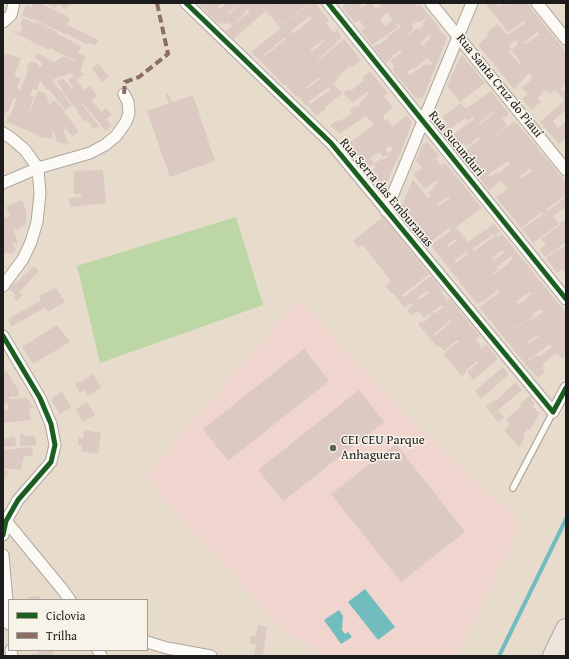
<!DOCTYPE html>
<html>
<head>
<meta charset="utf-8">
<style>
  body { margin:0 }
  #map { position:relative; width:569px; height:659px; overflow:hidden; background:#e7dccc; font-family:"Gentium Book Plus",serif }
  canvas { display:block }
  .frame { position:absolute; inset:0; border:4px solid #1c1c1c; pointer-events:none }
  .legend { position:absolute; left:8px; top:599px; width:140px; height:52px; box-sizing:border-box; background:#f7f3e8; border:1px solid #9f9d96; margin:0; padding:5px 7px; list-style:none; font-size:12px; color:#1c1c1c }
  .legend li { display:flex; align-items:center; gap:8px; height:20px }
  .legend b { width:20px; border:1px solid #9f9d96 }
</style>
</head>
<body>
<div id="map">
<canvas width="569" height="659"></canvas>
<div class="frame"></div>
<ul class="legend">
<li><b style="height:5px;background:#1b5e20"></b>Ciclovia</li>
<li><b style="height:5px;background:#8d6e63"></b>Trilha</li>
</ul>
</div>
<script>
const g = document.querySelector('canvas').getContext('2d');
g.lineJoin = 'round';
function paint(path, color) { g.fillStyle = color; g.fill(path, 'evenodd'); }
const shape = rows => new Path2D(rows.map(r => 'M' + r).join(''));
function stroke(path, color, width, dash) { g.strokeStyle = color; g.lineWidth = width; g.lineCap = dash ? 'butt' : 'round'; g.setLineDash(dash || []); g.stroke(path); }
function label(font, color, halo, rows, align = 'center') {
  g.font = font + ' "Gentium Book Plus",serif'; g.lineWidth = 3; g.setLineDash([]); g.textBaseline = 'middle'; g.strokeStyle = halo; g.fillStyle = color; for (const [text, x, y, turn = 0] of rows) {
    g.save(); g.translate(x, y); g.rotate((+turn || 0) * Math.PI / 180); g.textAlign = isNaN(turn) ? turn : align; if (halo) g.strokeText(text, 0, 0); g.fillText(text, 0, 0); g.restore();
  }
}
paint(shape([
  [299,299,409,419,522,523,456,656,322,656,313,646,287,635,144,477]
]), '#f0d5cf');
paint(shape([
  [236,217,263,305,100,363,77,266]
]), '#bcd6a5');
paint(shape([
  [365,589,395,627,378,640,348,602],
  [339,610,343,616,342,630,345,634,348,632,352,637,341,644,324,620]
]), '#71bdbd');
stroke(shape([
  [499,656,566,519]
]), '#71bdbd', 4);
paint(shape([
  [33,3,40,3,67,16,67,17,70,18,67,25,99,40,95,45,89,43,88,45,65,33,65,34,33,19,32,20,22,15,26,5,31,7],
  [47,3,73,3,64,9,60,4,55,8,49,5],
  [197,3,223,3,218,7,220,9,226,3,240,3,228,14,229,15,241,3,271,3,273,5,276,3,315,3,329,20,326,23,334,33,337,30,342,37,336,42,337,43,318,59,319,60,344,39,361,60,352,68,350,65,337,78,338,79,333,84,343,93,348,89,351,91,364,80,362,78,370,71,388,93,384,96,393,108,383,116,384,117,383,118,385,121,387,119,393,127,407,115,412,122,403,147,392,170,385,189,369,171,376,167,374,164,381,158,383,160,388,156,387,155,383,157,379,152,370,158,374,163,367,168,348,144,374,125,366,116,339,134,330,125,337,120,338,122,352,113,349,110,356,105,357,107,360,105,359,103,369,93,367,92,353,103,343,93,325,107,326,109,316,116,308,105,306,106,298,95,296,97,285,84,284,85,251,52,281,28,266,11,233,39,226,31,250,11,248,9,233,25,232,24,230,25,227,22,224,25,221,22,219,24],
  [307,5,308,5,282,25,282,24],
  [310,16,312,18,293,34,291,31],
  [284,38,286,39,265,56,264,55],
  [324,39,325,40,318,47,312,52,310,50],
  [318,78,320,79,306,89,305,88],
  [329,87,331,90,310,104,308,102],
  [390,146,393,150,388,153,385,149],
  [345,3,364,3,360,6,361,8,369,3,371,3,375,8,377,7,378,8,381,6,379,3,417,3,418,4,416,5,418,7,420,4,439,27,438,28,447,38,423,98,417,99,392,70,395,67,390,61,401,53,400,53,402,51,401,49,392,56,393,57,386,63,373,47,378,44,378,45,388,38,387,37,401,27,397,23,396,24,398,27,372,45,361,31,365,28,359,20,355,23,342,7,346,4],
  [387,13,393,20,385,26,380,19],
  [426,18,427,19,422,23,424,25,419,29,418,27,409,35,408,34,414,29,411,26,417,21,419,23],
  [429,35,431,38,422,46,420,43],
  [427,58,432,64,429,66,427,63,410,75,407,72,413,68,414,69],
  [485,3,499,3,497,5,498,7,503,3,507,3,509,6,511,4,510,3,527,3,566,52,566,85,561,89,563,91,566,89,566,113,564,111,553,121,557,126,556,128,557,129,566,121,566,138,559,144,540,122,564,101,564,100,555,90,550,94,545,90,538,98,541,102,531,110,522,99,528,94,522,88,533,78,529,73,514,89,478,45,488,35,487,33,497,24,507,35,525,23,524,21,508,32],
  [537,32,539,35,525,44,524,43],
  [515,40,518,44,511,50,521,62,519,64,509,52,512,49,509,46],
  [23,18,36,24,37,22,57,32,57,34,81,46,78,53,86,57,82,65,83,66,80,69,84,75,76,80,84,90,90,86,97,96,92,100,101,112,106,108,112,115,106,119,112,126,106,131,82,102,81,103,99,126,93,129,87,120,85,122,77,112,78,111,62,91,63,90,57,82,63,78,71,88,73,86,68,80,74,76,71,73,52,80,72,106,65,110,49,89,47,90,42,83,42,81,40,81,37,90,33,89,30,96,34,97,29,110,30,111,38,91,46,93,49,104,52,103,51,101,56,101,79,132,72,136,66,129,63,130,69,144,57,142,54,131,52,131,53,139,38,137,38,135,6,122,9,115,10,116,17,98,14,98,8,112,6,111,5,115,3,114,3,75,5,71,3,70,3,53,21,58,14,76,20,78,17,89,20,90,28,71,26,70,30,61,39,64,38,67,39,67,42,66,42,63,41,62,35,58,37,53,54,62,64,56,76,62,76,61,50,48,49,50,13,32,13,31,20,33,23,26,20,25],
  [461,56,463,56,485,83,460,102,447,86],
  [98,63,109,77,102,82,92,68],
  [491,91,509,114,502,119,507,126,496,135,497,135,515,121,566,182,566,195,547,209,548,211,566,197,566,207,553,216,559,224,533,243,522,229,543,214,542,212,521,228,496,197,508,189,501,181,489,190,458,150,455,151,451,145,453,144,448,138,474,119,472,117,467,121,465,118,448,131,450,134,446,137,440,129,447,123,442,117,461,103,466,109],
  [493,112,494,113,479,125,478,124],
  [478,137,480,139,463,152,461,150,463,149,460,146,464,143,466,147],
  [508,161,510,164,498,174,496,172,490,177,488,175],
  [530,169,532,171,522,178,520,176],
  [168,93,172,102,193,95,215,161,170,177,147,111,169,103,165,94],
  [428,142,439,156,435,158,441,166,445,163,482,208,456,227,468,242,494,224,500,231,494,236,493,234,473,249,474,251,496,235,498,237,502,234,566,313,566,353,563,359,557,353,542,364,544,366,542,368,545,372,538,378,532,371,531,371,479,307,500,292,498,290,482,302,481,301,477,304,400,206,403,203,413,179,428,198,431,196,428,193,434,189,435,185,438,183,437,180,425,189,413,174,422,168,416,161,423,144],
  [449,196,450,198,438,206,437,204],
  [449,228,451,231,433,243,432,241],
  [455,239,457,241,448,247,447,245],
  [502,250,504,253,494,260,492,258],
  [466,252,468,254,456,263,454,261],
  [512,256,513,258,508,262,509,263,494,274,493,273,498,269,497,267],
  [530,292,532,294,526,298,527,299,518,304,517,303,517,301],
  [540,309,543,312,531,320,530,319,515,329,515,328,534,316,533,314],
  [537,335,539,336,529,344,527,342],
  [550,344,552,347,539,357,537,355,528,361,528,360],
  [103,170,106,203,70,207,69,198,81,197,81,194,74,194,74,171],
  [22,200,26,210,26,224,16,230,15,228,13,229,18,242,13,244,16,250,10,255,9,252,3,254,3,219,10,216,6,207],
  [383,217,429,274,402,295,404,297,431,276,443,291,441,292,447,300,449,298,480,336,476,339,481,346,479,348,481,349,486,344,498,359,473,380,467,372,478,363,477,361,465,371,466,373,462,376,443,354,459,341,457,340,444,351,439,345,437,347,418,324,422,321,423,323,431,316,430,314,433,312,435,314,443,307,441,305,424,318,418,311,412,316,407,310,413,305,411,303,405,308,393,293,392,294,385,286,391,281,363,245,358,248,353,241],
  [427,291,429,293,419,300,417,298],
  [450,320,451,322,435,336,434,334],
  [566,219,566,242,545,257,540,250,546,245,541,239,560,225,559,224],
  [566,245,566,274,562,269,557,273,546,258,558,249,559,250],
  [34,266,39,271,19,292,23,295,17,301,13,298,16,295,9,289],
  [56,288,65,302,48,312,45,307,11,327,8,319,41,300,39,296],
  [57,325,70,342,33,364,22,347],
  [304,349,329,381,228,461,203,429],
  [503,367,509,374,481,399,475,391],
  [7,371,17,388,18,387,19,396,9,397,10,399,27,398,34,408,29,408,31,420,3,423,3,410,9,410,8,404,3,405,3,399,4,399,4,397,3,397,3,372],
  [93,374,101,387,88,396,84,390,80,393,75,384,78,381,79,383],
  [516,382,522,390,498,410,504,417,498,422,486,407,494,400,495,401,503,395,502,394],
  [359,390,384,422,283,501,258,470],
  [62,392,71,407,60,414,51,400,53,399,52,398],
  [529,396,535,404,532,406,540,414,529,431,528,428,523,435,525,438,519,447,504,430,510,424,506,419,522,406,520,404],
  [87,402,95,415,83,422,76,409],
  [84,430,101,433,98,454,81,451,82,446,78,445,79,437,83,438],
  [3,434,4,434,4,438,15,437,16,446,3,447],
  [20,434,25,434,25,436,35,436,36,445,20,446],
  [396,444,465,532,401,582,331,494],
  [32,447,33,456,24,456,21,470,3,468,3,450],
  [3,470,8,472,3,482],
  [40,596,40,600,28,600,28,597],
  [258,625,267,627,263,656,254,656,256,645,250,644,251,635,256,636],
  [38,650,53,650,54,656,27,656,27,655,38,653]
]), '#dcc9c2');
const service = shape([
  [513,488,553,412]
]);
const minor = shape([
  [186,3,331,143,553,412,566,388],
  [328,3,566,299],
  [431,3,566,170],
  [537,3,566,39],
  [3,22,11,15,14,3],
  [3,133,11,138,25,150,38,168],
  [3,183,38,168,90,153,105,145,116,136,126,122,129,113,128,102,124,94],
  [386,211,472,3],
  [3,286,23,259,31,242,37,222,40,194,38,168],
  [3,336,40,398,51,424,55,445,51,462,18,500,6,521,3,535],
  [6,521,62,589,70,600],
  [3,555,9,624],
  [147,642,167,648,211,656],
  [11,650,12,656],
  [98,650,101,656]
]);
const motorway = shape([
  [553,656,566,629]
]);
stroke(service, '#aea79d', 8);
stroke(minor, '#aea79d', 13);
stroke(motorway, '#aea79d', 22);
stroke(service, '#fbfaf7', 5.5);
stroke(minor, '#fbfaf7', 11);
stroke(motorway, '#ede4db', 20);
stroke(shape([
  [124,94,125,82,139,77,168,54,157,3]
]), '#8d6e63', 4, [8, 4]);
stroke(shape([
  [186,3,331,143,553,412,566,388],
  [328,3,566,299],
  [3,336,40,398,51,424,55,445,51,462,18,500,6,521,3,535]
]), '#1b5e20', 5);
for (const [x, y, r, color] of [
  [333,448,4,"#635f5a"]
]) { const dot = new Path2D(); dot.arc(x, y, r, 0, 2 * Math.PI); g.fillStyle = color; g.fill(dot); stroke(dot, '#f7f3e8', 1.5); }
label('13px', '#1c1c1c', '#f7f3e8', [
  ["Rua Santa Cruz do Piauí",499,86,51],
  ["Rua Sucunduri",456,144,51],
  ["Rua Serra das Emburanas",386,193,50]
]);
label('13px', '#1c1c1c', '#f7f3e8', [
  ["CEI CEU Parque",341,441],
  ["Anhaguera",341,456]
], 'left');
</script>
</body>
</html>
